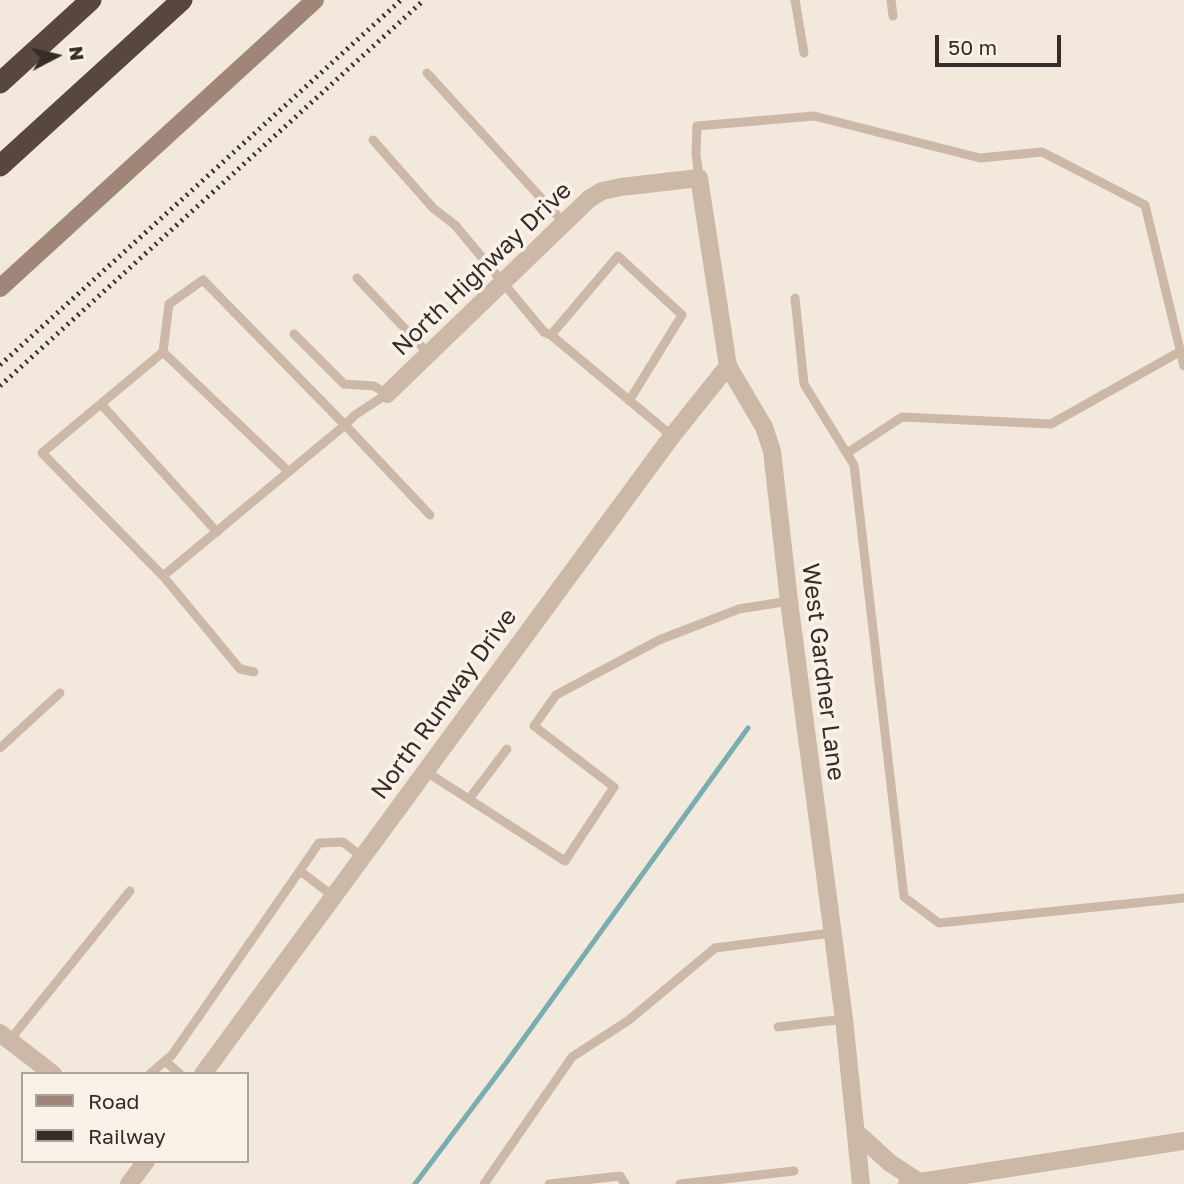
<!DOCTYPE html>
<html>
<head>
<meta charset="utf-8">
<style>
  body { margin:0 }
  #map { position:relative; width:1184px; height:1184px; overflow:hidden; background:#f2e8db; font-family:"Golos Text",sans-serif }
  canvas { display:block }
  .legend { position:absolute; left:21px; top:1072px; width:228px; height:91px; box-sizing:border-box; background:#faf2e8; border:2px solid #aca39b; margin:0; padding:9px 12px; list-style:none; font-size:21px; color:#372d28 }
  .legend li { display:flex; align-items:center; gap:14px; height:35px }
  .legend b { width:35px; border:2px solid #aca39b }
  .north { position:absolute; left:21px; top:21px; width:70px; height:70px; -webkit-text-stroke:5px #faf2e8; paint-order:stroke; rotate:83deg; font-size:19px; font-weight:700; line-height:28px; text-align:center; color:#372d28 }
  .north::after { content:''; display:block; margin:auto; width:24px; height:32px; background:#372d28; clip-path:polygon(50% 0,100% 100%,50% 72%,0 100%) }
  .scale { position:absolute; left:935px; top:35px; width:126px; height:32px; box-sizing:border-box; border:4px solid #372d28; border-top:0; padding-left:9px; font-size:21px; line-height:24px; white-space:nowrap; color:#372d28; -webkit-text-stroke:5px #faf2e8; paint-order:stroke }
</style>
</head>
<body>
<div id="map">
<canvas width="1184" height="1184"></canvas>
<ul class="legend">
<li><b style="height:9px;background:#9f8678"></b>Road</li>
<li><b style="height:9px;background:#372d28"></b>Railway</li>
</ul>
<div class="north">N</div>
<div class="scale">50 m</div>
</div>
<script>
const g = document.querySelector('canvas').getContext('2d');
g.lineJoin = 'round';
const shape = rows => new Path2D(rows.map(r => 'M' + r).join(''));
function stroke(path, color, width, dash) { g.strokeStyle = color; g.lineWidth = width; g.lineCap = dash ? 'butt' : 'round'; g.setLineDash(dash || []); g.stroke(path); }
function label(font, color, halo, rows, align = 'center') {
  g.font = font + ' "Golos Text",sans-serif'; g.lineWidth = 7; g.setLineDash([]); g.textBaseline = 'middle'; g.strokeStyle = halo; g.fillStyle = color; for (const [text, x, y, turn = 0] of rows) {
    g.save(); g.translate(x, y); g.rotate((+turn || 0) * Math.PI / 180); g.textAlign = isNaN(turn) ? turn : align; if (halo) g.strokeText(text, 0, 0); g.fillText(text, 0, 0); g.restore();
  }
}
stroke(shape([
  [415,1184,506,1063,748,728]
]), '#79adb0', 5);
stroke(shape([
  [795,0,804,53],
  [891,0,893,16],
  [427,73,563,222],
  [373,140,433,208,455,225,544,332,551,335,672,436],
  [699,178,696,154,697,126,814,116,980,158,1042,152,1145,205,1184,366],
  [357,278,428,353],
  [795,298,804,384,854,465,904,897,939,923,1184,898],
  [294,334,344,384,374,386,387,394,355,415,345,425,163,576,42,453,163,352,169,304,203,280,345,425,430,515],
  [551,335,618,256,682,315,629,401],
  [163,352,289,472],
  [101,404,217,532],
  [847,453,902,417,1051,424,1181,351],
  [163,576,240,669,254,672],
  [0,748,60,693],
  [425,771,565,861,614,787,534,726,556,695,659,640,739,609,789,601],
  [469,799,507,749],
  [300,871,333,896],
  [778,1027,844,1019],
  [9,1041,130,891],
  [165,1061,180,1074],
  [150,1074,172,1055,319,843,343,842,362,857],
  [484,1184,572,1057,629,1020,715,948,831,933],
  [549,1184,620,1176,625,1184],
  [680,1184,794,1171]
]), '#cbb8a7', 9);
stroke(shape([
  [387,394,589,199,602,191,621,187,699,178,728,366],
  [0,1033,53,1074]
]), '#cbb8a7', 18);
stroke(shape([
  [203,1074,672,436,728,366,764,427,772,451,789,601,844,1019,861,1184],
  [857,1133,890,1163,919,1182],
  [129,1184,146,1161],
  [907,1184,1184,1141]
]), '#cbb8a7', 18);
stroke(shape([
  [0,288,315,0]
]), '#9f8678', 18);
stroke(shape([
  [0,83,91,0],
  [0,166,182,0]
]), '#58473e', 21);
stroke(shape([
  [0,365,401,0],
  [0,386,424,0]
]), '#372d28', 5, [2, 5]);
label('24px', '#372d28', '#faf2e8', [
  ["North Highway Drive",482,269,-44],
  ["West Gardner Lane",823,672,83],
  ["North Runway Drive",444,704,-54]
]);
</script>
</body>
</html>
